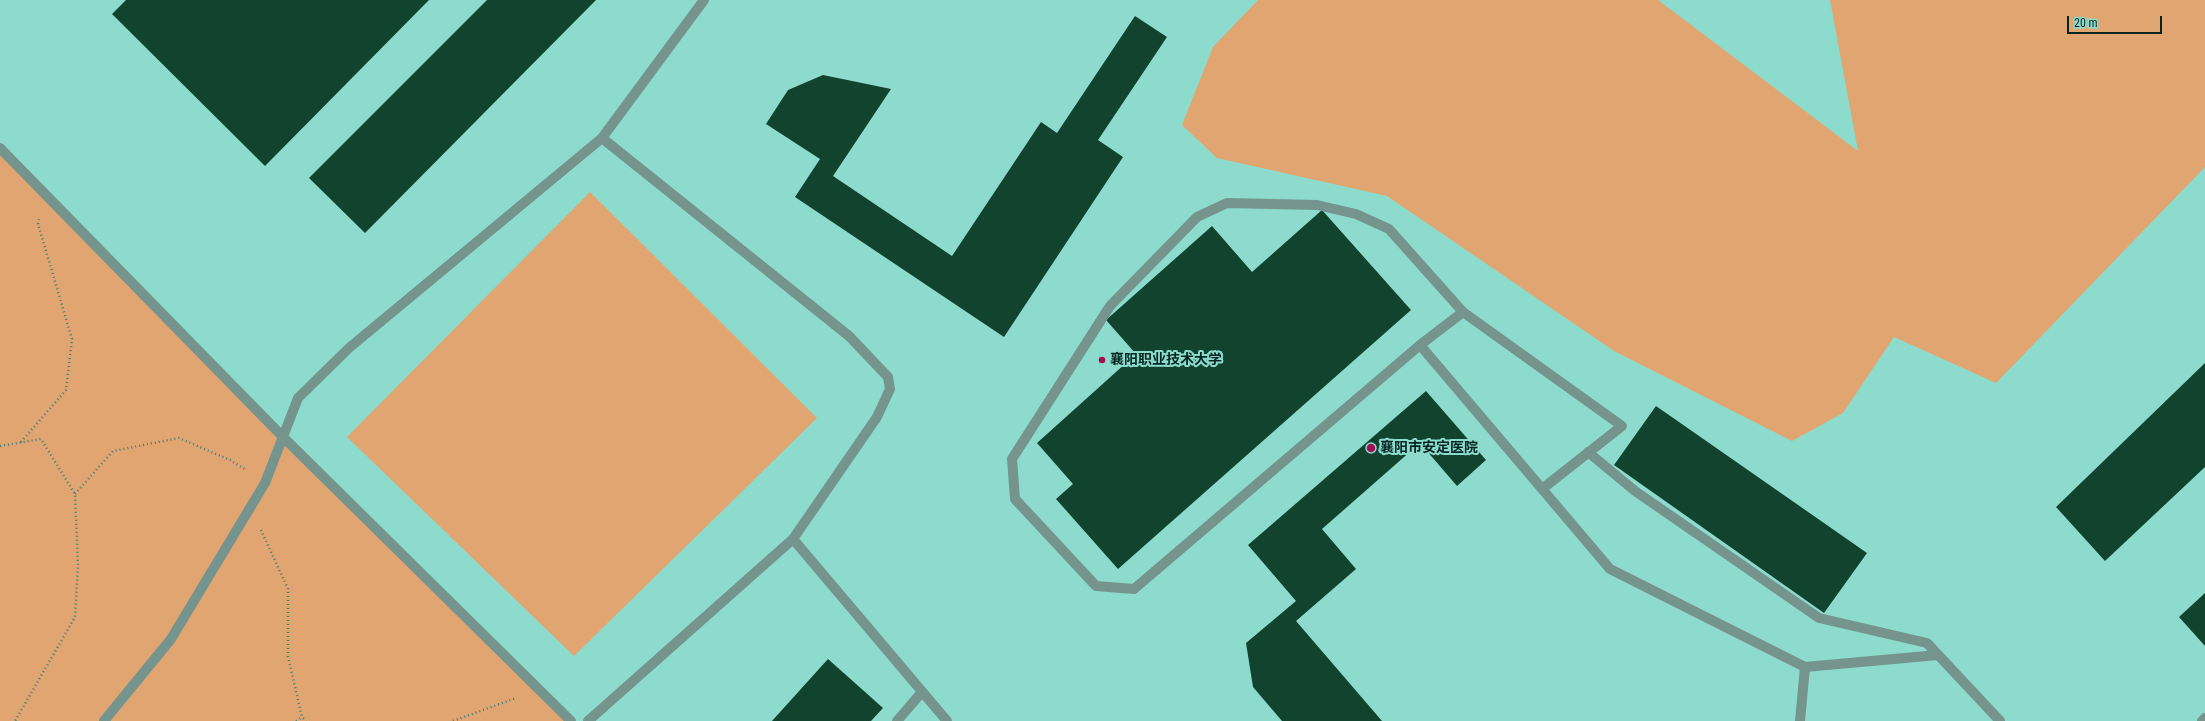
<!DOCTYPE html>
<html>
<head>
<meta charset="utf-8">
<style>
  body { margin:0 }
  #map { position:relative; width:2205px; height:721px; overflow:hidden; background:#8cdbcc; font-family:"Roboto Condensed",sans-serif }
  canvas { display:block }
  .scale { position:absolute; left:2067px; top:16px; width:95px; height:18px; box-sizing:border-box; border:2px solid #032521; border-top:0; padding-left:5px; font-size:12px; line-height:14px; white-space:nowrap; color:#032521; -webkit-text-stroke:3px #8cdbcc; paint-order:stroke }
</style>
</head>
<body>
<div id="map">
<canvas width="2205" height="721"></canvas>
<div class="scale">20 m</div>
</div>
<script>
const g = document.querySelector('canvas').getContext('2d');
g.lineJoin = 'round';
function paint(path, color) { g.fillStyle = color; g.fill(path, 'evenodd'); }
const shape = rows => new Path2D(rows.map(r => 'M' + r).join(''));
function stroke(path, color, width, dash) { g.strokeStyle = color; g.lineWidth = width; g.lineCap = dash ? 'butt' : 'round'; g.setLineDash(dash || []); g.stroke(path); }
function label(font, color, halo, rows, align = 'center') {
  g.font = font + ' "Roboto Condensed","Noto Sans SC",sans-serif'; g.lineWidth = 4; g.setLineDash([]); g.textBaseline = 'middle'; g.strokeStyle = halo; g.fillStyle = color; for (const [text, x, y, turn = 0] of rows) {
    g.save(); g.translate(x, y); g.rotate((+turn || 0) * Math.PI / 180); g.textAlign = isNaN(turn) ? turn : align; if (halo) g.strokeText(text, 0, 0); g.fillText(text, 0, 0); g.restore();
  }
}
paint(shape([
  [1258,0,1658,0,1858,151,1830,0,2205,0,2205,167,1996,383,1894,337,1843,413,1792,441,1614,351,1387,196,1217,158,1182,125,1213,47],
  [0,147,571,721,0,721],
  [590,192,817,418,574,656,347,437]
]), '#e1a572');
paint(shape([
  [126,0,429,0,265,166,112,14],
  [487,0,596,0,365,233,309,178],
  [1135,16,1167,37,1098,140,1123,157,1004,337,795,197,820,159,766,124,788,90,823,75,891,89,833,176,952,256,1041,122,1057,133],
  [1322,210,1411,310,1118,569,1056,499,1073,484,1037,443,1136,354,1106,320,1212,226,1252,272],
  [2205,363,2205,467,2105,561,2056,507],
  [1426,391,1486,460,1457,486,1420,443,1322,529,1356,569,1296,621,1382,721,1282,721,1253,687,1246,643,1296,601,1248,545],
  [1656,406,1867,553,1824,613,1614,465],
  [2205,593,2205,646,2179,617],
  [828,659,883,708,871,721,772,721]
]), '#12432e');
stroke(shape([
  [21,442,66,390,72,339,38,224,39,219],
  [0,446,41,439,75,494,78,566,75,617,15,721],
  [75,494,113,451,179,438,230,460,246,470],
  [261,530,288,589,288,657,302,717,306,721],
  [296,721,302,717],
  [453,721,516,698]
]), '#447c73', 2.5, [1, 3]);
stroke(shape([
  [0,148,283,437,571,721],
  [1227,203,1317,205,1356,214,1389,229,1463,312,1420,345,1134,589,1096,586,1015,499,1012,459,1110,306,1197,217,1227,203],
  [1463,312,1622,426,1542,489],
  [1420,345,1610,569,1805,667,1800,721],
  [1588,452,1635,491,1819,618,1927,643,2000,721],
  [793,539,947,721],
  [1805,667,1938,655],
  [104,721,171,639,265,483,298,398,349,348,602,138,704,0],
  [588,721,793,539,877,417,890,389,888,377,849,336,602,138],
  [897,721,922,692],
  [2202,721,2205,718]
]), '#75948e', 10);
for (const [x, y, r, color] of [
  [1102,360,4,"#a20e52"],
  [1371,448,5,"#a20e52"]
]) { const dot = new Path2D(); dot.arc(x, y, r, 0, 2 * Math.PI); g.fillStyle = color; g.fill(dot); stroke(dot, '#8cdbcc', 1.5); }
label('bold 14px', '#032521', '#8cdbcc', [
  ["襄阳职业技术大学",1110,360],
  ["襄阳市安定医院",1380,448]
], 'left');
</script>
</body>
</html>
